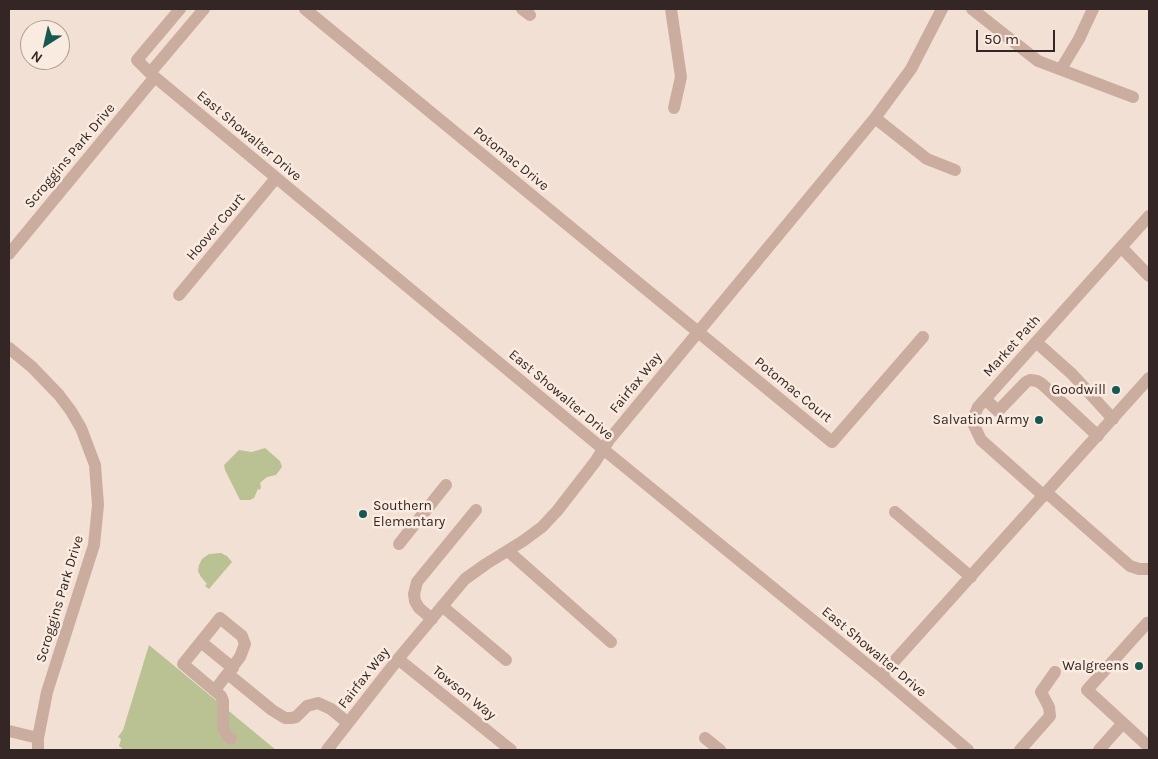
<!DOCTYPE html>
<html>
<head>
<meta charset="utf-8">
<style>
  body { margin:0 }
  #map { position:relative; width:1158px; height:759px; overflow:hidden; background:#f3e0d4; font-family:Karla,sans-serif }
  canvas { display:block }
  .frame { position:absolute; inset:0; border:10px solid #342624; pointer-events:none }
  .north { position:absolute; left:20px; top:20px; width:50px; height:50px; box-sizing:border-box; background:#faebe0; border:1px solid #ab9c95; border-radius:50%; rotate:215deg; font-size:14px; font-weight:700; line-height:20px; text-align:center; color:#342624 }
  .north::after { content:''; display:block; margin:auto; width:18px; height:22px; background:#165953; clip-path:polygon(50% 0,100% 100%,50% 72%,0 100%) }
  .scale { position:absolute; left:976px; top:30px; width:79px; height:22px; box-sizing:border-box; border:2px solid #342624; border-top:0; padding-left:6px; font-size:15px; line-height:18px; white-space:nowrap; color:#342624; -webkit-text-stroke:4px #faebe0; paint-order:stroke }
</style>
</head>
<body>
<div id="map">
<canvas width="1158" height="759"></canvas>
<div class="frame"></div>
<div class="north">N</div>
<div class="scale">50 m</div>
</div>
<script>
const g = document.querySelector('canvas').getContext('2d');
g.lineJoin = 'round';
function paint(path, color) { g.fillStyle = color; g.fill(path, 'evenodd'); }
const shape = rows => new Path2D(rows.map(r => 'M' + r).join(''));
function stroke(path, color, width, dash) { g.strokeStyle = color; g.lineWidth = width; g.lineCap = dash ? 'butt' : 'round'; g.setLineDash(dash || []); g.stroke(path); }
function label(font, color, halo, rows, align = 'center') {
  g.font = font + ' Karla,sans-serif'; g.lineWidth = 5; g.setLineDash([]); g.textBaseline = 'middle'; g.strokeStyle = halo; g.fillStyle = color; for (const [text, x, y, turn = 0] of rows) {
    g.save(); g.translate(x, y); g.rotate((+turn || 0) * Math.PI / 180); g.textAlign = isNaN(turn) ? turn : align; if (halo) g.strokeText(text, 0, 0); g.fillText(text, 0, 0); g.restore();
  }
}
paint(shape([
  [265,448,280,461,282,467,276,475,267,477,261,482,260,484,261,486,260,490,258,489,254,498,250,500,240,500,225,470,224,465,239,450,252,452],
  [221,553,227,556,232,562,209,589,205,586,207,584,201,577,198,571,199,565,202,559,209,554],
  [149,645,276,750,124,750,119,746,121,739,118,737,123,730]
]), '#bac293');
stroke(shape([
  [180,9,137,60,150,73,603,449,881,676,968,750],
  [305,9,832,442,923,337],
  [522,9,530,15],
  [671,9,681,77,674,108],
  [972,9,1038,61,1133,97],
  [1061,69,1079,39,1093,9],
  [150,73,204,9],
  [875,118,927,159,955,170],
  [1121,247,1149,276],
  [9,254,154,78],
  [179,295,276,178],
  [1036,342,1072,374,1113,419],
  [9,348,32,367,59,395,71,411,81,428,95,465,98,505,94,545,47,692,38,738,38,750],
  [985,399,998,411,1026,382,1030,380,1037,381,1042,384,1098,436],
  [1047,493,1130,566,1139,569,1149,569],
  [1044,496,981,440,972,421,978,407,1149,216],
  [895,512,971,577],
  [399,544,446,485],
  [508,551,611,642],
  [442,606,506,660],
  [432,619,419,608,415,601,414,594,417,582,476,510],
  [201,642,233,668],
  [398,659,511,750],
  [228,674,272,710,285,718,291,718,296,717,307,706,318,703,331,709,348,723],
  [881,676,1149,378],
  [215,690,240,657,245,644,242,636,220,618,183,664,221,696,223,701,223,727,226,734,231,739],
  [1123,723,1087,690,1147,623,1149,624],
  [9,731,38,738],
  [705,738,720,750],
  [327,750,398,659,465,579,486,564,523,541,542,527,557,511,595,462,609,440,875,118,911,69,942,9],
  [1020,750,1050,716,1049,707,1041,692,1055,672],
  [1099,750,1123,723,1149,747]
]), '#cbada0', 12);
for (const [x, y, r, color] of [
  [1116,390,5,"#165953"],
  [1039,420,5,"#165953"],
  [363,514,5,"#165953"],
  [1139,666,5,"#165953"]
]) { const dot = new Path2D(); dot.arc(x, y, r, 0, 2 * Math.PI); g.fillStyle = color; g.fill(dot); stroke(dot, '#faebe0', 2); }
label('14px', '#342624', '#faebe0', [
  ["East Showalter Drive",249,136,40],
  ["Scroggins Park Drive",70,156,-50],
  ["Potomac Drive",511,159,39],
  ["Hoover Court",216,227,-50],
  ["Market Path",1012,346,-48],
  ["Fairfax Way",636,383,-51],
  ["Potomac Court",793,390,39],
  ["East Showalter Drive",561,395,40],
  ["Scroggins Park Drive",60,599,-73],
  ["East Showalter Drive",874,652,40],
  ["Fairfax Way",364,678,-52],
  ["Towson Way",464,693,39]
]);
label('14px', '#342624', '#faebe0', [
  ["Goodwill",1106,390],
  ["Salvation Army",1029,420],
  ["Southern",373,506,"left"],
  ["Elementary",373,522,"left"],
  ["Walgreens",1129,666]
], 'right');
</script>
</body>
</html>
